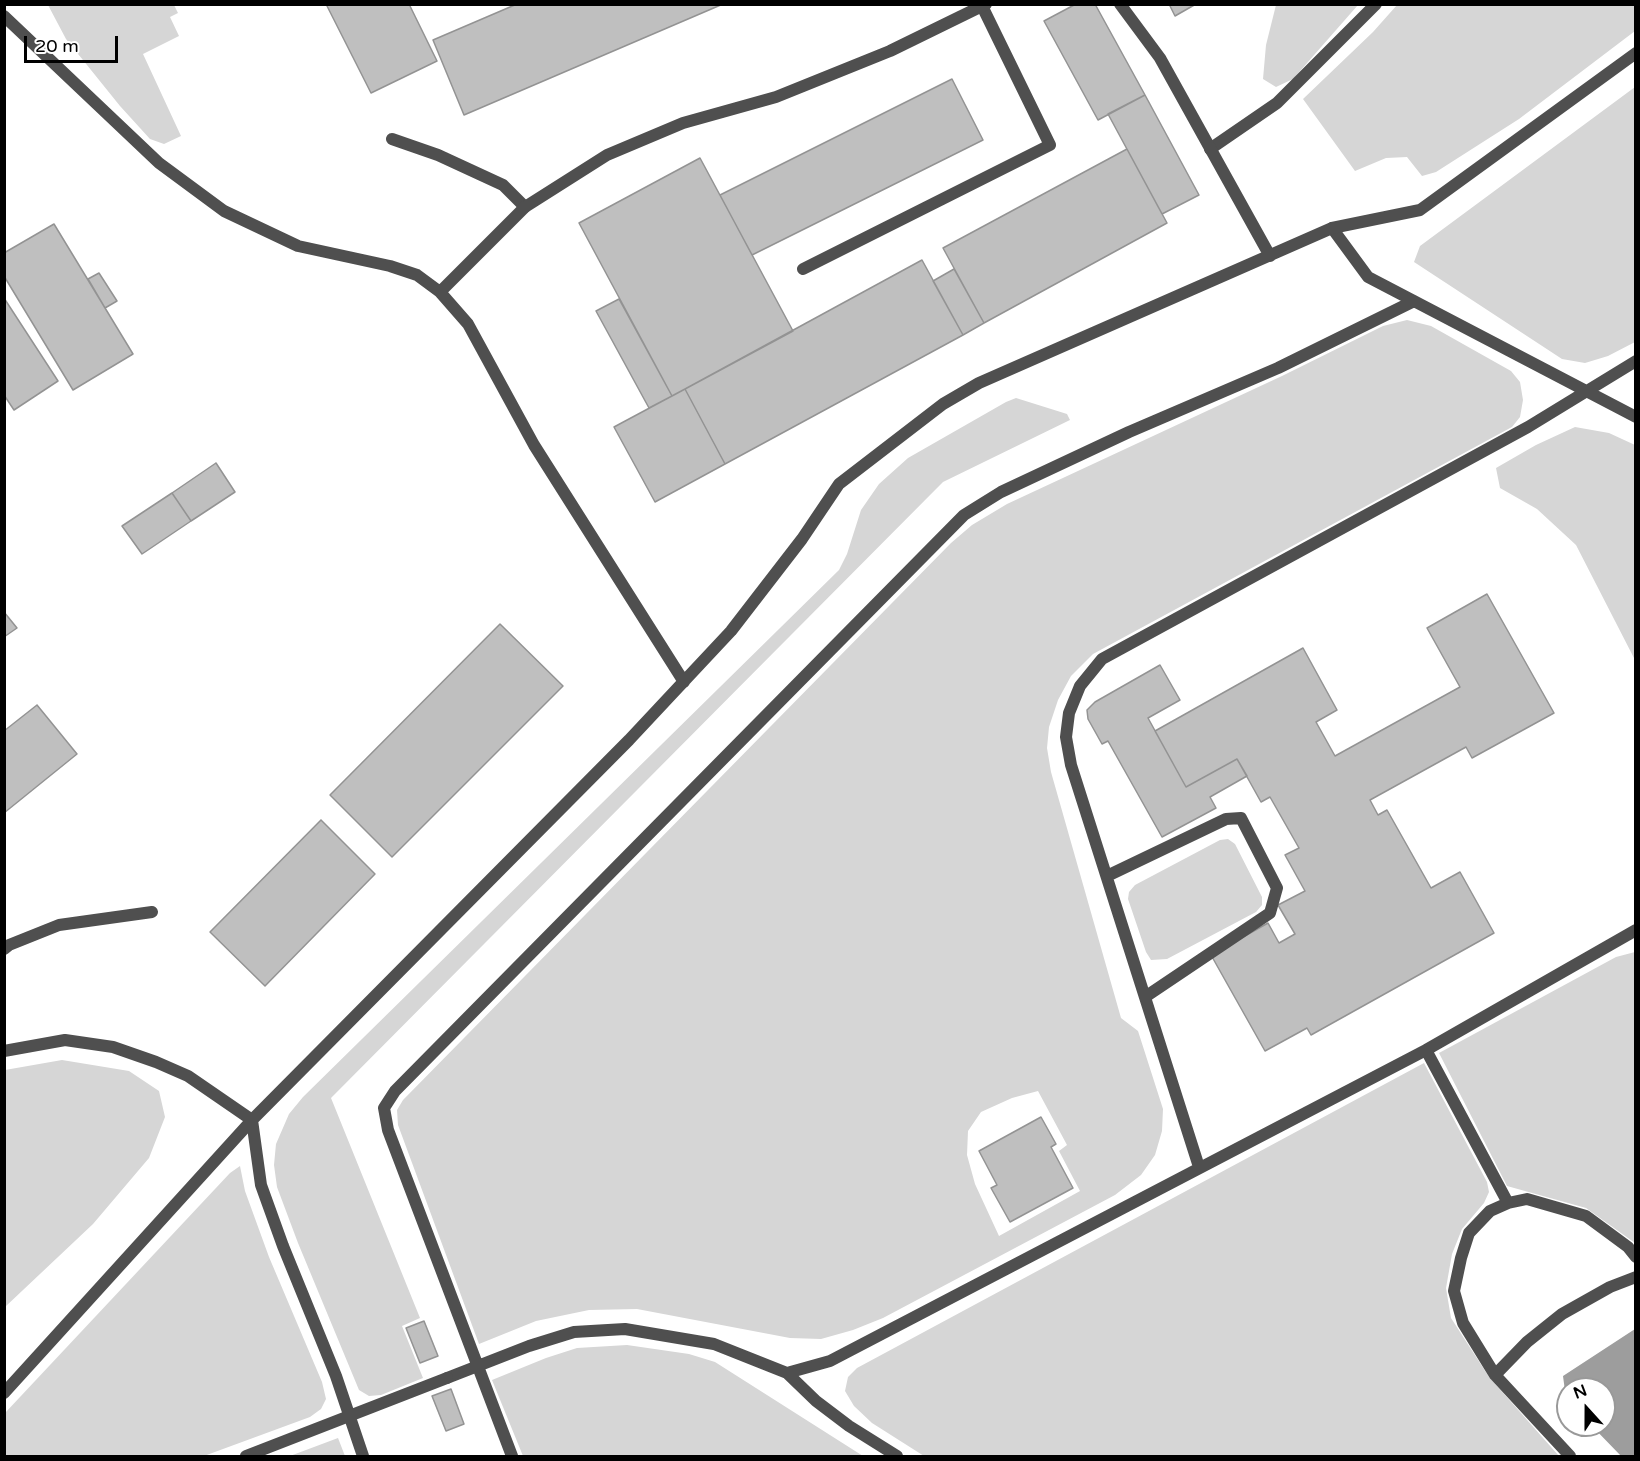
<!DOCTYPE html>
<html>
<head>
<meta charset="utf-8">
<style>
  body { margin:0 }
  #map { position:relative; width:1640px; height:1461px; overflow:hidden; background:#fff; font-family:"Varela Round",sans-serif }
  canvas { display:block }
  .frame { position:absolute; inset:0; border:6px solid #000; pointer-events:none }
  .north { position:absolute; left:1556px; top:1377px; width:60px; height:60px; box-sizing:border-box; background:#fff; border:2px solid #999; border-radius:50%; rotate:339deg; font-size:16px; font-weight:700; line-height:24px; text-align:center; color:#000 }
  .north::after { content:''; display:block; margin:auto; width:21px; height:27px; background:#000; clip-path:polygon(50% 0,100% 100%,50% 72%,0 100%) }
  .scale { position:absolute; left:24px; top:36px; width:94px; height:27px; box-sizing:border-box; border:3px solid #000; border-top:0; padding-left:8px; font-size:18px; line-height:21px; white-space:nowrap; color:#000; -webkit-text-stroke:4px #fff; paint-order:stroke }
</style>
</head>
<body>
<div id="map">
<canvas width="1640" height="1461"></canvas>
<div class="frame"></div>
<div class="north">N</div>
<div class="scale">20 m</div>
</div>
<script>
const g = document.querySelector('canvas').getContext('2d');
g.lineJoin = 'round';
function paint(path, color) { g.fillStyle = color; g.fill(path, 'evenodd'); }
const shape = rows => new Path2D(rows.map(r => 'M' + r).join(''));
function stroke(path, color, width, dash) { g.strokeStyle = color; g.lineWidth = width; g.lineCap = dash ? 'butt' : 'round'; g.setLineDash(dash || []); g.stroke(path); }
paint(shape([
  [48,5,174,5,178,13,170,17,179,36,143,54,181,136,164,144,150,139,120,106,66,39],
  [1276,5,1358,5,1293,79,1276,87,1263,79,1266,45],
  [1397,5,1635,5,1635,31,1519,119,1436,172,1422,176,1407,157,1386,158,1355,171,1303,99,1373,32],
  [1635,87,1635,342,1608,356,1585,363,1562,359,1414,262,1420,246],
  [1407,320,1431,326,1511,371,1520,382,1523,400,1520,417,1512,427,1093,654,1071,676,1058,700,1049,727,1047,748,1051,772,1121,1018,1138,1031,1163,1109,1162,1131,1155,1155,1141,1175,1115,1195,883,1318,853,1330,821,1339,790,1338,637,1309,589,1310,536,1321,479,1344,398,1125,397,1110,403,1100,951,543,972,525,1007,504,1282,376,1383,326],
  [1038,1091,1067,1145,1059,1151,1080,1191,999,1236,975,1184,967,1155,968,1131,981,1112,1012,1098],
  [1016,398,1067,414,1070,420,943,482,331,1098,420,1318,402,1326,423,1378,381,1395,369,1396,359,1390,298,1243,277,1187,274,1165,276,1144,289,1114,303,1097,839,570,847,554,861,510,879,484,908,458,1006,402],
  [1575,427,1609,433,1635,445,1635,660,1576,545,1537,509,1500,488,1496,468,1536,445],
  [1228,839,1235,844,1262,897,1262,905,1256,912,1167,959,1151,960,1146,952,1128,899,1129,892,1135,885,1220,840],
  [1635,952,1636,952,1635,1243,1586,1208,1507,1186,1439,1053,1616,957],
  [62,1060,129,1071,159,1091,165,1117,149,1158,93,1224,5,1307,5,1070],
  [1424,1063,1487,1182,1489,1192,1484,1203,1462,1229,1452,1254,1446,1288,1451,1318,1489,1377,1559,1456,924,1456,872,1423,854,1406,845,1391,848,1377,857,1368],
  [240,1166,245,1191,269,1257,322,1382,326,1399,321,1409,310,1417,204,1456,5,1456,5,1413,230,1173],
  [627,1345,689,1354,715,1362,863,1456,523,1456,492,1380,546,1358,577,1348],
  [338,1438,345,1456,290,1456]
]), '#d6d6d6');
paint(shape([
  [1635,1329,1635,1456,1621,1456,1591,1425,1604,1425,1604,1389,1568,1389,1568,1395,1565,1391,1563,1376]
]), '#9d9d9d');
const building = shape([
  [326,4,409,4,437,61,371,93,326,4],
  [517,4,723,4,464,115,433,40,517,4],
  [1076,4,1095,4,1145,95,1098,120,1044,21,1076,4],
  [1169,4,1196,4,1175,16,1169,4],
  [952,79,983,140,752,255,720,195,952,79],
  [1145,95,1199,195,1162,214,1108,114,1145,95],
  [1127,149,1167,223,984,323,943,248,1127,149],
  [700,158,793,331,672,396,579,223,700,158],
  [54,224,133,354,73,390,4,276,4,253,54,224],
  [922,260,963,335,725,464,685,389,922,260],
  [954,269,984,323,963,335,933,281,954,269],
  [99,273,117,301,105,308,88,279,99,273],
  [4,298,58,381,14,410,4,395,4,298],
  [619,299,672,396,649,408,596,311,619,299],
  [685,389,725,464,655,502,614,427,685,389],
  [216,463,235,492,191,521,172,493,216,463],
  [172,493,191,521,142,554,122,526,172,493],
  [1487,594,1554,713,1472,758,1466,747,1370,800,1378,815,1387,810,1431,888,1460,872,1494,933,1311,1035,1307,1028,1265,1051,1211,955,1268,923,1279,943,1295,934,1278,905,1305,891,1285,855,1299,848,1270,797,1261,802,1237,759,1186,787,1155,731,1303,648,1337,710,1316,722,1335,756,1460,687,1427,628,1487,594],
  [4,612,17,628,4,637,4,612],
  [500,624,563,686,392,857,330,795,500,624],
  [1160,665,1180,700,1148,718,1186,787,1237,759,1247,776,1210,797,1216,808,1162,837,1108,741,1102,744,1088,719,1087,710,1095,702,1160,665],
  [37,705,77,754,4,813,4,731,37,705],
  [321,820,375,874,265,986,210,932,321,820],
  [1041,1117,1056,1144,1051,1147,1073,1188,1010,1222,991,1188,997,1185,979,1151,1041,1117],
  [424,1321,438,1356,420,1363,406,1328,424,1321],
  [451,1389,464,1424,446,1431,432,1396,451,1389]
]);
paint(building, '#bfbfbf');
stroke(building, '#939393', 1.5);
stroke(shape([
  [392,139,438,155,503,185,525,207],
  [1210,149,1277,103,1376,4],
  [1332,228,1368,277,1636,417],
  [803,269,1050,145,982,6],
  [1107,876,1226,819,1241,818,1277,888,1270,913,1145,997],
  [4,949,9,945,59,925,152,912],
  [1426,1050,1508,1203],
  [1199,1167,1071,765,1066,737,1069,713,1080,686,1102,659,1528,427,1636,361],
  [787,1373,816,1401,849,1426,897,1456],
  [1495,1375,1527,1342,1562,1314,1610,1287,1636,1277],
  [447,1378,529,1346,574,1332,625,1329,714,1344,787,1373,830,1361,1426,1050,1636,930],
  [512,1456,388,1130,384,1108,395,1091,964,515,1001,492,1129,432,1278,368,1414,301],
  [1570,1456,1495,1375,1463,1323,1454,1291,1461,1258,1469,1233,1490,1211,1508,1203,1527,1199,1586,1216,1628,1247,1636,1257]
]), '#4f4f4f', 12);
stroke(shape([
  [1120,4,1160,58,1270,256],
  [4,16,159,163,224,211,298,246,390,266,417,275,440,292,468,324,534,445,684,682],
  [440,292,525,207,607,155,683,123,776,97,890,51,986,4],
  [4,1051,65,1040,113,1047,156,1062,188,1076,252,1120,261,1185,283,1246,336,1376,363,1456],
  [4,1393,252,1120,629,740,731,631,802,539,839,484,943,404,979,383,1332,228,1420,210,1636,53],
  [246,1456,447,1378]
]), '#4f4f4f', 12);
</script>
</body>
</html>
